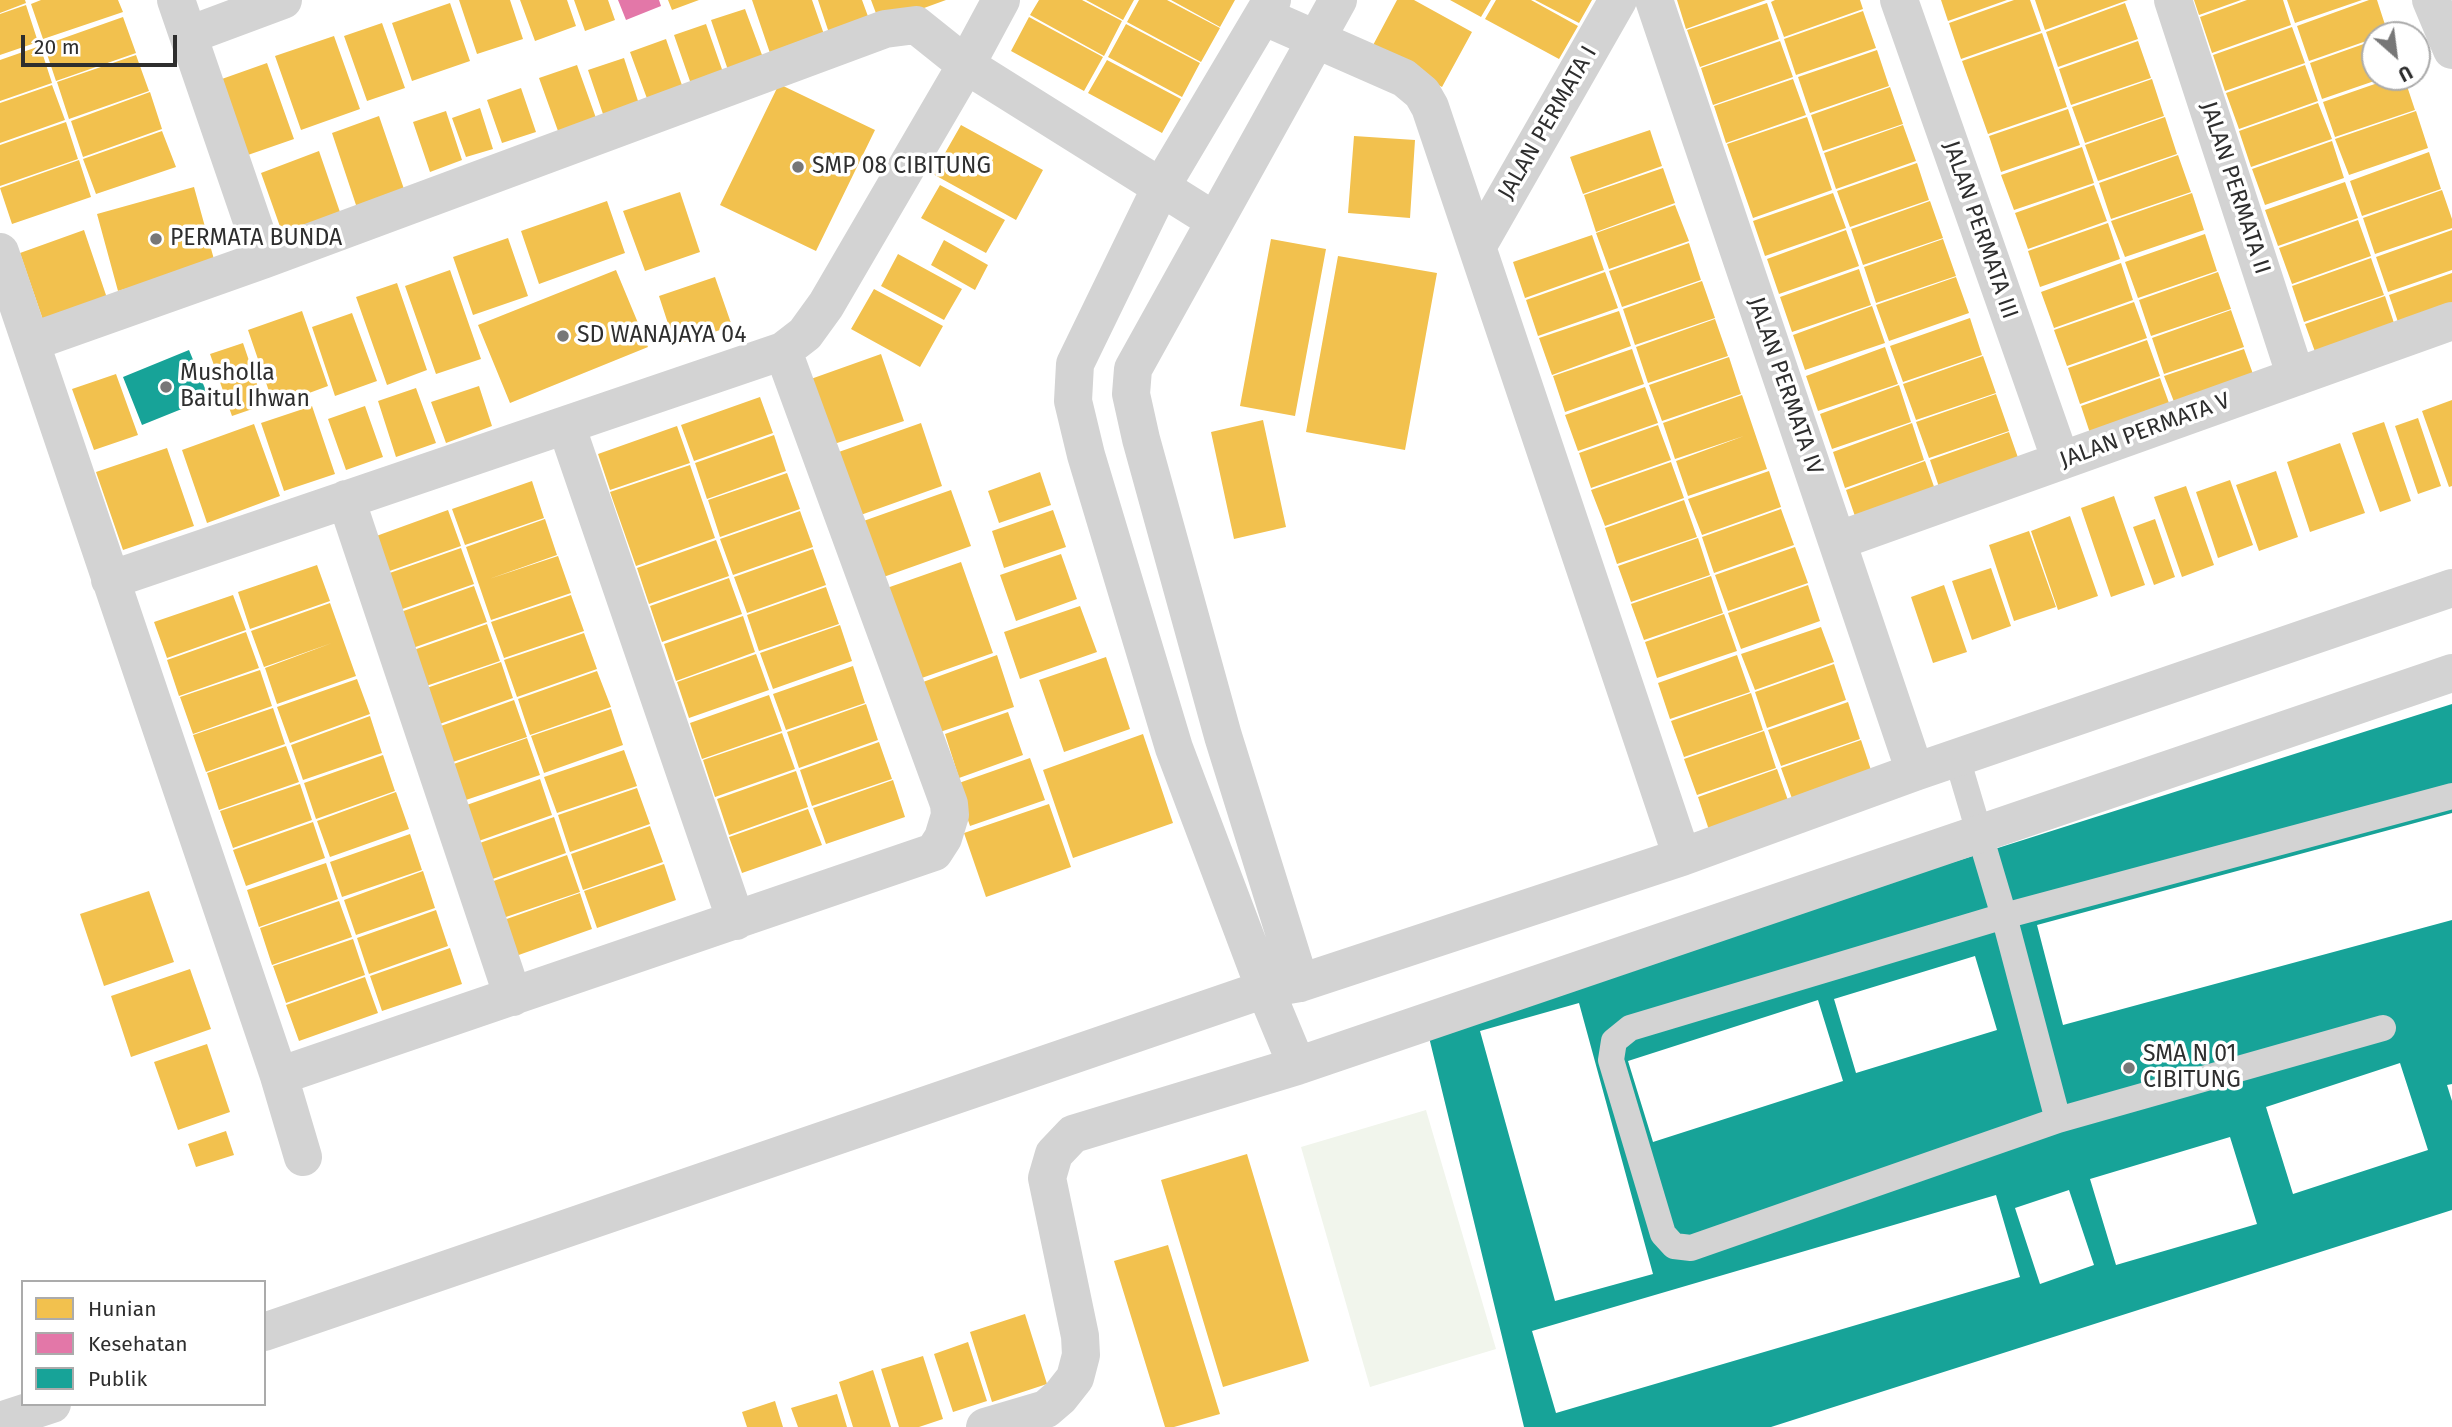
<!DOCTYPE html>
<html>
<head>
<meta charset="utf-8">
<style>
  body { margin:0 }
  #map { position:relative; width:2452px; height:1427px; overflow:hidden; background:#fff; font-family:"Fira Sans",sans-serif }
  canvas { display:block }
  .legend { position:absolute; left:21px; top:1280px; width:245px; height:126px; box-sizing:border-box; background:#fff; border:2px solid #ababab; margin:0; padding:9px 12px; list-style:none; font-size:21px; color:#2e2e2e }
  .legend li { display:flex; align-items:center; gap:14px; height:35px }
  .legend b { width:35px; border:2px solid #ababab }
  .north { position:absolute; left:2361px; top:21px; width:70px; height:70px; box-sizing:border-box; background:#fff; border:2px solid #ababab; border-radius:50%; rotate:152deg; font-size:19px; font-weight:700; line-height:28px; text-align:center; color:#2e2e2e }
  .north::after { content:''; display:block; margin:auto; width:24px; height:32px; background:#777; clip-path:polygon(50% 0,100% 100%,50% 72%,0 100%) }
  .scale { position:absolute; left:21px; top:35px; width:156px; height:32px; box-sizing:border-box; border:4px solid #2e2e2e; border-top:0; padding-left:9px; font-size:21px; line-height:24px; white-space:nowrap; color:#2e2e2e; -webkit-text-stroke:5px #fff; paint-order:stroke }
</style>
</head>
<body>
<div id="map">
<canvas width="2452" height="1427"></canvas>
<ul class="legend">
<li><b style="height:19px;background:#f2c14e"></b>Hunian</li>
<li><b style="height:19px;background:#e377a8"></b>Kesehatan</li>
<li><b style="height:19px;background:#17a398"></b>Publik</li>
</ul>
<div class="north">U</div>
<div class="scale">20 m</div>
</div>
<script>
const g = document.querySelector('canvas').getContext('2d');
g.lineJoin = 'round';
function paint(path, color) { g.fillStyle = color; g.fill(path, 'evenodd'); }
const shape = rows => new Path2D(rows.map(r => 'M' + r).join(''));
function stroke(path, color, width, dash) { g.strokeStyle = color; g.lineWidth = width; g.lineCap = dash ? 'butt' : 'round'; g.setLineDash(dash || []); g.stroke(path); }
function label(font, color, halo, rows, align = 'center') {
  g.font = font + ' "Fira Sans",sans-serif'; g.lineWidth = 7; g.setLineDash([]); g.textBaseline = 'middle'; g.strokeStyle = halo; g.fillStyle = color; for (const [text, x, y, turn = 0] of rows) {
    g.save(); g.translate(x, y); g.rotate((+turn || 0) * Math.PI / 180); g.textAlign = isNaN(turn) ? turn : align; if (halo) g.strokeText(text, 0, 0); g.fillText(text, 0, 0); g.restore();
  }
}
paint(shape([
  [1426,1110,1496,1349,1370,1387,1301,1147]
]), '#f1f5ec');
paint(shape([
  [0,0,25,0,26,3,0,13],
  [41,0,118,0,123,12,43,39,31,4],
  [459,0,510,0,523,39,477,54],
  [520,0,567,0,576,26,535,41],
  [574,0,608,0,615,20,585,31],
  [668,0,699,0,672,10],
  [752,0,812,0,827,43,773,62],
  [818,0,862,0,873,30,833,45],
  [871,0,946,0,880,24],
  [1039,0,1082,0,1122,21,1104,56,1030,15],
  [1086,0,1134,0,1123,20],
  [1139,0,1167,0,1220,28,1201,62,1127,22],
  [1171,0,1235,0,1220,27],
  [1397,0,1414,0,1472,32,1442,87,1371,49],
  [1450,0,1491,0,1481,17],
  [1496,0,1531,0,1578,26,1559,59,1485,19],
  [1535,0,1592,0,1579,23],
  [1677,0,1766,0,1686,29],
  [1775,0,1860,0,1863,9,1784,37,1771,2],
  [1941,0,2007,0,1948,21],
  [2014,0,2030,0,2041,31,1961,59,1949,23],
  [2035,0,2128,0,2045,30],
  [2194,0,2241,0,2199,15],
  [2247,0,2283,0,2291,25,2212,53,2200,17],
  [2287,0,2362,0,2295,23],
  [2369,0,2377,0,2388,34,2375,35,2375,38,2309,61,2297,26],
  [450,3,470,61,412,81,392,23],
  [1767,3,1779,39,1700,67,1687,30],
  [2125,3,2138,39,2058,67,2046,32],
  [26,5,38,42,0,55,0,14],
  [745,9,765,63,730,76,711,20],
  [1863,11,1876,48,1796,75,1784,39],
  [123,17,136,53,56,81,44,45],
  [1029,17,1103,57,1084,91,1011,51],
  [382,23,405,88,367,101,344,36],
  [706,24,724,75,692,87,674,35],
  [1126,24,1200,63,1182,97,1108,57],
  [2292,27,2305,63,2225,91,2213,55],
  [2042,33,2067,107,1988,134,1962,61],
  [334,36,360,109,301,130,275,56],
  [666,39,684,91,649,104,630,52],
  [2375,40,2375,77,2386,77,2322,99,2310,63],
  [1780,41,1793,77,1713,105,1701,68],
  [2138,41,2151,78,2071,105,2059,69],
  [40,46,52,83,0,101,0,60],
  [1877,50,1889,86,1810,113,1798,77],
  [136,55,149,91,69,119,57,82],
  [624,58,639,104,604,117,588,70],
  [1107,60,1181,99,1162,133,1088,93],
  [267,63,294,139,245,156,219,80],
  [577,65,596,118,558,131,539,78],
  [2305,65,2318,101,2239,129,2226,93],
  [2395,77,2404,77,2415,110,2335,137,2323,102],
  [1793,79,1806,115,1726,143,1714,106],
  [2152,79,2164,116,2085,143,2072,107],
  [779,84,875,130,816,251,720,205],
  [52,85,65,120,0,143,0,103],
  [1890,87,1903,124,1823,151,1811,115],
  [521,88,536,132,502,143,487,100],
  [150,92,162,129,83,157,71,121],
  [2318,103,2332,139,2251,167,2239,131],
  [480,108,493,149,466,157,452,118],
  [2068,109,2080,145,2001,172,1989,136],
  [446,111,462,160,430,172,413,122],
  [2416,111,2428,148,2349,175,2335,139],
  [379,116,405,192,357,208,332,133],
  [1807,117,1832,190,1753,218,1727,144],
  [2165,117,2177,154,2098,181,2085,145],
  [66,122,78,159,0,186,0,145],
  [961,125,1043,170,1016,220,933,174],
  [1903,125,1916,161,1836,189,1824,153],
  [1650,130,1662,166,1583,194,1570,157],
  [162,131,176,167,96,194,83,159],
  [1354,136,1415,140,1410,218,1348,213],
  [2332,141,2344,178,2265,205,2252,169],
  [2082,147,2094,183,2014,210,2001,175],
  [319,151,341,215,283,235,261,173],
  [2429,152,2441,189,2362,216,2350,181],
  [2178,155,2191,192,2111,219,2099,183],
  [79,160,91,197,12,224,0,188],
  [1917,163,1929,200,1850,227,1837,191],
  [1663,168,1675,203,1596,232,1584,195],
  [2345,182,2358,218,2278,246,2265,210],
  [940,185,1005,220,986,253,921,218],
  [2094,185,2107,221,2028,249,2015,213],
  [194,187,215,263,118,291,97,214],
  [2442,190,2452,219,2452,228,2375,254,2363,218],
  [680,192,700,252,645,271,623,211],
  [1833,193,1846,228,1765,256,1753,221],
  [2192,193,2204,230,2125,257,2111,221],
  [607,201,625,253,539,284,521,231],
  [1930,201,1943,238,1863,265,1851,229],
  [1675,205,1689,241,1609,269,1596,233],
  [2358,220,2371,256,2292,284,2279,248],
  [2108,223,2120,259,2040,287,2028,251],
  [84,230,107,298,43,320,20,253],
  [1846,230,1859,266,1779,294,1767,259],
  [2452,230,2452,270,2388,292,2376,257],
  [2205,234,2217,271,2138,298,2125,262],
  [1592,235,1604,270,1525,298,1513,262],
  [508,238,528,296,473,315,453,257],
  [1271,239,1326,249,1295,416,1240,406],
  [1943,239,1956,276,1876,303,1864,267],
  [944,240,988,265,975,290,931,265],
  [1689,243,1701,280,1622,307,1609,271],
  [898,254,962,289,944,320,881,286],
  [1338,256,1437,273,1405,450,1306,432],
  [2371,258,2384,295,2304,322,2292,286],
  [2121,263,2133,300,2054,328,2041,292],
  [1859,269,1871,305,1792,332,1780,297],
  [450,270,481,359,436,374,405,286],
  [616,270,648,347,510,403,478,325],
  [1605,272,1618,308,1538,336,1526,300],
  [2218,272,2231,309,2151,336,2139,300],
  [2452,273,2452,313,2401,331,2389,295],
  [715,277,732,326,675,345,659,296],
  [1956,277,1969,313,1889,341,1876,305],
  [1702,281,1715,318,1635,345,1623,309],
  [397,283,427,370,387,385,356,297],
  [874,289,943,326,920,367,851,329],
  [2385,296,2397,332,2318,360,2305,324],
  [2134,302,2147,338,2067,366,2054,330],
  [1872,306,1885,343,1805,370,1793,335],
  [2231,310,2244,347,2164,374,2152,338],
  [302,311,328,386,274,406,248,330],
  [1619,311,1631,346,1552,375,1539,338],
  [352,313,377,381,335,396,312,327],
  [1970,318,1982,355,1903,382,1890,346],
  [1715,319,1728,356,1648,383,1636,347],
  [2147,340,2160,376,2080,404,2068,368],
  [243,343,264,405,232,416,210,354],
  [1885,347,1898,384,1818,411,1806,376],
  [1632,349,1644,384,1565,412,1553,376],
  [2244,349,2257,385,2178,412,2164,376],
  [881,354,904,421,831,445,808,380],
  [1983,356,1996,393,1916,420,1903,384],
  [1729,357,1741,394,1662,421,1649,385],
  [116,374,138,435,94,450,72,389],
  [2160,378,2173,414,2093,442,2081,406],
  [1899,385,1911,422,1832,449,1820,414],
  [479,386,492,426,446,443,431,402],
  [1645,387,1658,423,1578,451,1565,415],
  [416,388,436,443,396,457,378,401],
  [1996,394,2009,431,1929,458,1916,422],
  [1742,395,1767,469,1688,496,1676,461,1744,436,1675,459,1663,423],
  [760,397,773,433,694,461,681,425],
  [2452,400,2452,486,2449,487,2422,411],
  [312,406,335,474,284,491,261,423],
  [365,406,383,457,346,470,328,419],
  [2418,418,2441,486,2418,494,2395,426],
  [1263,420,1286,527,1234,539,1211,432],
  [2384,422,2411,501,2380,512,2352,433],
  [921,423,942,486,855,517,833,454],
  [1912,423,1924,460,1845,488,1833,452],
  [254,424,280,496,207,523,182,450],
  [1658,425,1671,460,1591,488,1579,453],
  [677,426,690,463,610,490,598,454],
  [2009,432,2022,469,1942,496,1930,460],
  [774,435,786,471,707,499,695,463],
  [2340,443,2365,513,2310,532,2287,462],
  [167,448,194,526,123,550,96,472],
  [1925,461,1938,498,1858,525,1846,490],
  [1671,462,1684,498,1605,526,1591,490],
  [690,465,715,538,636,566,610,492],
  [1769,471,1781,507,1702,535,1688,499],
  [2276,471,2298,537,2259,551,2236,485],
  [1040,472,1051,505,999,523,988,491],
  [787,473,800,509,720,537,708,500],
  [2230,480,2253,545,2218,558,2196,492],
  [532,481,544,518,465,545,452,509],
  [2186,486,2214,565,2182,577,2154,497],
  [951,490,971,546,875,580,855,524],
  [2114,496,2145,585,2111,597,2081,508],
  [1684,500,1697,537,1617,564,1605,528],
  [1781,509,1794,545,1714,573,1702,537],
  [448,510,461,546,381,574,368,539],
  [1053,510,1066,547,1004,568,992,531],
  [800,511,813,547,733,575,720,539],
  [2070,516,2098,596,2058,610,2031,531],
  [545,519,557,555,489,579,558,556,571,593,491,620,466,547],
  [2155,519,2175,577,2154,585,2133,527],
  [2029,531,2056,607,2014,621,1989,545],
  [1698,538,1710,575,1631,602,1618,566],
  [716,540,729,576,649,604,637,568],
  [1795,547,1808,583,1728,611,1715,575],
  [461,548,474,584,394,612,381,576],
  [813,549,826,585,747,613,734,577],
  [1061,554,1077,599,1016,621,1000,575],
  [961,562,993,653,916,680,884,589],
  [317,565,330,601,250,629,238,592],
  [1991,568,2011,626,1972,640,1952,581],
  [1711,576,1723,613,1644,640,1631,604],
  [729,578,742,614,662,642,650,606],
  [1808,585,1820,621,1741,649,1728,613],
  [1944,585,1967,652,1933,663,1911,597],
  [474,586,487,622,407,650,395,614],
  [826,587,839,624,759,651,747,615],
  [233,595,246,630,167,658,154,622],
  [571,595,584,631,504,658,491,622],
  [330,603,356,676,277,704,265,668,332,643,264,667,251,631],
  [1080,606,1097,652,1020,679,1004,632],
  [1724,614,1737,651,1657,678,1645,642],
  [743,616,755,652,676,681,664,644],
  [487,624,500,661,420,688,408,652],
  [840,625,852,661,773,689,760,653],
  [1821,627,1834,662,1755,690,1741,654],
  [246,632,259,668,179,696,167,660],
  [584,633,597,669,517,697,504,660],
  [756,654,769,690,689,718,677,682],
  [997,655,1014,707,940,732,923,682],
  [1737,655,1750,692,1670,719,1658,683],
  [1106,657,1130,729,1064,752,1039,680],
  [501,662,513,698,434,726,421,690],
  [1834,664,1846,700,1767,728,1755,692],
  [853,666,865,703,786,730,773,694],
  [260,670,272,706,193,734,180,697],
  [597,671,611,707,530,735,518,699],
  [357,679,370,714,290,743,277,707],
  [1751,693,1763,730,1684,757,1671,721],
  [769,695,782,731,702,759,690,723],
  [514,700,527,737,447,764,435,728],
  [1848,702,1860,739,1781,766,1768,730],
  [866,704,878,740,799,768,787,732],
  [273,708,285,744,206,772,193,735],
  [611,709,623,745,544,773,531,736],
  [1008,712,1023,755,959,778,945,734],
  [370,716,382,753,303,780,291,745],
  [1764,731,1776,768,1697,795,1684,759],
  [782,733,795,769,715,797,703,760],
  [1143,734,1173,823,1073,858,1043,770],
  [527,738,540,775,460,802,448,766],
  [1861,740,1873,776,1794,804,1781,768],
  [879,742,892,779,812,806,800,770],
  [286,746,299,782,219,810,207,773],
  [624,750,637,786,557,813,544,777],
  [383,755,395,791,316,819,304,783],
  [1030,758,1045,800,970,826,956,784],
  [1777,769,1790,806,1710,833,1698,797],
  [796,771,808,807,729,835,717,799],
  [540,779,552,815,473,843,461,807],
  [893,780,905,817,826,844,813,808],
  [300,784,312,820,233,848,220,811],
  [637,788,650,824,570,852,558,815],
  [396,792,409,829,330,857,317,821],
  [1049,804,1071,867,986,897,964,833],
  [808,809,822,845,742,873,729,837],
  [554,817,566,853,487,881,474,845],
  [313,822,325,858,246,886,233,850],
  [650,826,663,862,583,890,571,854],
  [410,834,422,870,342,897,330,862],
  [567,855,580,892,500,919,488,883],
  [326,863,338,899,259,927,247,890],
  [664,864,676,900,597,928,584,891],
  [423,871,435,908,356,935,344,900],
  [149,891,174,962,104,986,80,914],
  [580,893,592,929,513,957,501,921],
  [339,901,352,937,272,965,260,928],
  [436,910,448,946,369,974,357,938],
  [353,939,365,975,286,1003,273,966],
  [450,948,462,984,382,1011,370,976],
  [190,969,211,1029,131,1057,111,996],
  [365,977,378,1013,299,1041,286,1005],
  [207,1044,230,1112,178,1130,154,1062],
  [226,1131,234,1155,196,1167,188,1144],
  [1247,1154,1309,1361,1223,1387,1161,1180],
  [1168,1245,1220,1414,1174,1427,1165,1427,1114,1261],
  [1025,1314,1047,1384,992,1402,970,1332],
  [968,1342,987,1401,953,1412,934,1354],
  [923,1356,943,1419,919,1427,899,1427,881,1369],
  [873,1370,891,1427,853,1427,839,1382],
  [837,1394,847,1427,798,1427,791,1408],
  [775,1401,783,1427,747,1427,742,1412]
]), '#f2c14e');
paint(shape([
  [618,0,659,0,661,6,626,20]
]), '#e377a8');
paint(shape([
  [189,350,209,398,142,425,123,377],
  [2452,704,2452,813,2037,925,2063,1025,2452,920,2452,1084,2447,1085,2452,1101,2452,1210,1771,1427,1524,1427,1427,1029],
  [1975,956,1997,1030,1856,1073,1834,999],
  [1818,1000,1843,1081,1653,1142,1628,1061],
  [1579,1003,1653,1274,1555,1301,1480,1031],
  [2400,1063,2428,1150,2293,1194,2266,1107],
  [2230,1137,2257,1224,2116,1265,2090,1179],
  [2069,1190,2094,1265,2040,1284,2015,1208],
  [1996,1195,2020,1277,1556,1413,1532,1331]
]), '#17a398');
stroke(shape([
  [1957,758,2004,916,2452,796],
  [2004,916,2058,1120,1691,1248,1674,1246,1663,1234,1611,1060,1614,1041,1630,1028,2004,916],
  [2058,1120,2383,1028]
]), '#d3d3d3', 26);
stroke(shape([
  [176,0,265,259],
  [1272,0,1161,187,1075,364,1073,401,1086,455,1174,748,1265,989,1297,1066],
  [1654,0,1915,772],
  [1899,0,2061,461],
  [2173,0,2296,377],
  [2431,0,2452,50],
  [1263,16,1404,78,1422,93,1430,107,1682,857],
  [189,35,283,0],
  [1477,247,1618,0],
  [0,252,279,1076,303,1157],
  [31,342,265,259,885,29,916,25,966,65,1215,221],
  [566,425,736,921],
  [346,499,513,997],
  [1837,541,2452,321],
  [110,580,783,351,805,334,826,305,966,65,1001,0],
  [1300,983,1223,736,1141,439,1131,394,1133,369,1338,0],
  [279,1076,934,852,943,838,950,815,949,804,783,351],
  [264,1332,1265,989,1300,983,1682,857,1915,772,2452,588],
  [0,1421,52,1404],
  [985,1427,1046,1409,1060,1397,1075,1378,1081,1355,1080,1336,1047,1178,1054,1154,1073,1134,1297,1066,2452,673]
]), '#d3d3d3', 38);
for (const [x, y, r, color] of [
  [798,167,7,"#777"],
  [156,239,7,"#777"],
  [563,336,7,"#777"],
  [166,387,7,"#777"],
  [2129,1068,7,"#777"]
]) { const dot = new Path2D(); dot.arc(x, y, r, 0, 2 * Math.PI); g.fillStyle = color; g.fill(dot); stroke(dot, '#fff', 2.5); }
label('23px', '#2e2e2e', '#fff', [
  ["JALAN PERMATA I",1548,123,-60],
  ["JALAN PERMATA II",2235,188,72],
  ["JALAN PERMATA III",1980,230,71],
  ["JALAN PERMATA IV",1785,386,71],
  ["JALAN PERMATA V",2145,431,-20]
]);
label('23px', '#2e2e2e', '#fff', [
  ["SMP 08 CIBITUNG",812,167],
  ["PERMATA BUNDA",170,239],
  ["SD WANAJAYA 04",577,336],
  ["Musholla",180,374],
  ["Baitul Ihwan",180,400],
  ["SMA N 01",2143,1055],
  ["CIBITUNG",2143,1081]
], 'left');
</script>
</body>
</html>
